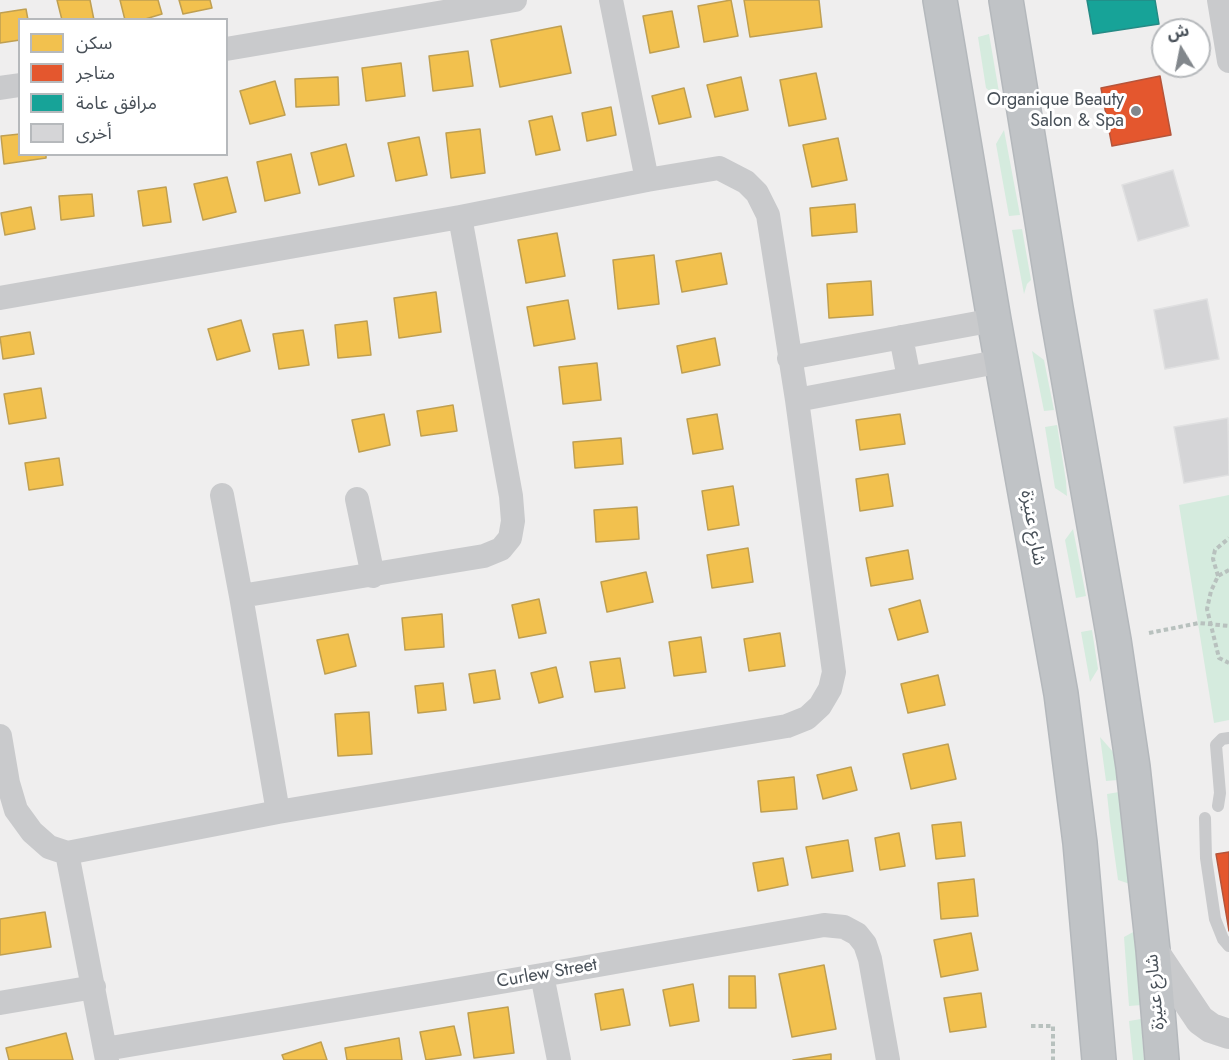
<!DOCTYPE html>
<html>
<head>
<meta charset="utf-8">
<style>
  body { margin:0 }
  #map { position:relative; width:1229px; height:1060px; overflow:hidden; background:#efeeee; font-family:Jost,"Noto Sans Arabic",sans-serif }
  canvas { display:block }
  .legend { position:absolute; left:18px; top:18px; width:210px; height:138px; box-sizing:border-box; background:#fff; border:2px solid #b6b9bc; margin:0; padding:8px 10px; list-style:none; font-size:18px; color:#485058 }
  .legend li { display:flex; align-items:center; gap:12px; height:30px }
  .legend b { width:30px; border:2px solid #b6b9bc }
  .north { position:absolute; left:1151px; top:18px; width:60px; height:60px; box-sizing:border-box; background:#fff; border:2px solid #b6b9bc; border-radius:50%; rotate:350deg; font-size:16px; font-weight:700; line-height:24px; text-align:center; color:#485058 }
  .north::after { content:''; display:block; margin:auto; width:21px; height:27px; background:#82878c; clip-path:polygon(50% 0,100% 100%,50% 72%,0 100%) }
</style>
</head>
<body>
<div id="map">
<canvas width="1229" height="1060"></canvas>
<ul class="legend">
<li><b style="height:16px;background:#f2c14e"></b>سكن</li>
<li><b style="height:16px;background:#e4572e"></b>متاجر</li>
<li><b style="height:16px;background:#17a398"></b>مرافق عامة</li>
<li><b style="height:16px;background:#d5d5d7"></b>أخرى</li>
</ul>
<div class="north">ش</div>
</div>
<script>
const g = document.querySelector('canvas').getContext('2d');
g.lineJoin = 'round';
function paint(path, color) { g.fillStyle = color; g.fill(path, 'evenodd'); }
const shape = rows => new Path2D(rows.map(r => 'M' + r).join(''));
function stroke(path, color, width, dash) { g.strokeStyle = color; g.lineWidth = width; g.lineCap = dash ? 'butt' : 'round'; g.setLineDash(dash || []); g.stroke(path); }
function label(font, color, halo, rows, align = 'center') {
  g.font = font + ' Jost,"Noto Sans Arabic",sans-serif'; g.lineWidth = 6; g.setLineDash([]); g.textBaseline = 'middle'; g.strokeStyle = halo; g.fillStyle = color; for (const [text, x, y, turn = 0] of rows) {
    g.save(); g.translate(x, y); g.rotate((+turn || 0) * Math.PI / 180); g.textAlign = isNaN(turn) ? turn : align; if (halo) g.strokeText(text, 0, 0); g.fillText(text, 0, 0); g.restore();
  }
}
paint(shape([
  [989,34,1000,98,998,99,986,88,978,37],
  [1004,130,1020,215,1009,216,996,144],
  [1022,229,1031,280,1027,284,1024,294,1012,230],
  [1032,351,1044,360,1054,410,1044,411],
  [1057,425,1066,481,1067,496,1055,488,1045,427],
  [1229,495,1229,720,1214,723,1179,505],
  [1073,529,1086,596,1076,598,1065,540],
  [1092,630,1098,669,1090,682,1081,632],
  [1100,737,1114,753,1118,780,1106,781],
  [1119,792,1124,825,1130,884,1118,880,1110,822,1107,794],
  [1135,931,1142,1005,1129,1006,1124,937],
  [1141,1019,1144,1060,1133,1060,1129,1021]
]), '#d5ebde');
const homes = shape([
  [57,0,90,0,94,20,62,20,57,0],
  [120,0,158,0,162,14,142,20,125,20,120,0],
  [179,0,210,0,212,8,183,14,179,0],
  [731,0,738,36,704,42,698,6,731,0],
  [744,0,819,0,822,27,750,37,744,0],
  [26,9,28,20,20,20,20,40,0,43,0,13,26,9],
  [672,11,679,47,650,53,643,16,672,11],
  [561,26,571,73,500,87,491,40,561,26],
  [468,51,473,86,433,91,429,56,468,51],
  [401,63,405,96,366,101,362,68,401,63],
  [816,73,826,119,789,126,780,80,816,73],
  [338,77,339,105,296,107,295,79,338,77],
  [741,77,748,110,715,117,707,85,741,77],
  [275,81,285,115,250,124,240,91,275,81],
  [684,88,691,117,659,124,652,96,684,88],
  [611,107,616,135,587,141,582,113,611,107],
  [552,116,560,150,536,155,529,121,552,116],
  [480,129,485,173,451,178,446,133,480,129],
  [20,134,20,154,46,154,46,158,4,164,1,136,20,134],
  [419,137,427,175,396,181,388,143,419,137],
  [838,138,847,180,812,187,803,145,838,138],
  [346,144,354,176,319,185,311,153,346,144],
  [291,154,300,193,265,201,257,162,291,154],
  [227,177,236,212,203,220,194,184,227,177],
  [166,187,171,222,143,226,138,191,166,187],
  [92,194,94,216,61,220,59,196,92,194],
  [855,204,857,232,812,236,810,208,855,204],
  [31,207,35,229,5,235,1,213,31,207],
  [557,233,565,276,526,283,518,240,557,233],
  [721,253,727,284,682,292,676,261,721,253],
  [654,255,659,304,618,309,613,260,654,255],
  [871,281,873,315,829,318,827,284,871,281],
  [436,292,441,332,399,338,394,298,436,292],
  [568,300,575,339,534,346,527,307,568,300],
  [241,320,250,351,217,360,208,329,241,320],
  [367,321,371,355,338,358,335,325,367,321],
  [303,330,309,365,279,369,273,334,303,330],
  [30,332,34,354,3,359,0,337,30,332],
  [715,338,720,365,682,373,677,346,715,338],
  [597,363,601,400,563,404,559,367,597,363],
  [41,388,46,418,9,424,4,394,41,388],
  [453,405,457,431,421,436,417,411,453,405],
  [384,414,390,445,359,452,352,420,384,414],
  [717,414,723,449,693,454,687,419,717,414],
  [900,414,905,444,860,450,856,420,900,414],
  [621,438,623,464,575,468,573,442,621,438],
  [59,458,63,485,29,490,25,463,59,458],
  [888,474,893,506,860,511,856,479,888,474],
  [733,486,739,525,708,530,702,491,733,486],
  [637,507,639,539,596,542,594,510,637,507],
  [748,548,753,582,712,588,707,555,748,548],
  [908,550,913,579,871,586,866,558,908,550],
  [646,572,653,602,607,612,601,582,646,572],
  [539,599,546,633,519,638,512,605,539,599],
  [920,600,928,632,898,640,889,609,920,600],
  [442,614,444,647,405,650,402,618,442,614],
  [780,633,785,666,749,671,744,639,780,633],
  [348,634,356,666,325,674,317,640,348,634],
  [701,637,706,672,674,676,669,642,701,637],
  [620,658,625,688,595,692,590,662,620,658],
  [556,667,563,697,539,703,531,673,556,667],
  [495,670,500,699,474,703,469,674,495,670],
  [938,675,945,705,908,713,901,684,938,675],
  [443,683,446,710,418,713,415,686,443,683],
  [369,712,372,754,338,756,335,714,369,712],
  [948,744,956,779,911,789,903,754,948,744],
  [851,767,857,790,823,799,817,775,851,767],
  [794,777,797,809,761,812,758,781,794,777],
  [961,822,965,856,936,859,932,825,961,822],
  [899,833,905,866,880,870,875,838,899,833],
  [848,840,853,871,812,878,806,847,848,840],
  [783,858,788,885,758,891,753,863,783,858],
  [974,879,978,916,941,919,938,883,974,879],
  [45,912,51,947,0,955,0,919,45,912],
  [971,933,978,970,941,977,934,940,971,933],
  [824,965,836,1029,792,1037,779,974,824,965],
  [729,976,755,976,756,1008,729,1008,729,976],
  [693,984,699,1021,670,1026,663,990,693,984],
  [623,989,630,1025,601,1030,595,994,623,989],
  [981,993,986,1027,950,1032,944,998,981,993],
  [508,1007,514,1053,474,1058,468,1013,508,1007],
  [454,1026,461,1055,426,1060,420,1032,454,1026],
  [66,1033,73,1060,9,1060,6,1048,66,1033],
  [399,1038,402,1060,347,1060,345,1048,399,1038],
  [321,1042,327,1060,284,1060,282,1055,321,1042],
  [831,1054,831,1060,793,1060,831,1054]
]);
paint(homes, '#f2c14e');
stroke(homes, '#bf9f51', 1.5);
const shops = shape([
  [1160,76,1171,135,1112,146,1101,88,1160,76],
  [1229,852,1229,931,1216,854,1229,852]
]);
paint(shops, '#e4572e');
stroke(shops, '#b5553b', 1.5);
const public = shape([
  [1087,0,1155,0,1159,24,1093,34,1087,0]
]);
paint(public, '#17a398');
stroke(public, '#268a85', 1.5);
const building = shape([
  [1173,170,1189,226,1138,241,1122,185,1173,170],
  [1207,299,1219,359,1165,369,1154,310,1207,299],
  [1228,418,1229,475,1184,483,1174,427,1228,418]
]);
paint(building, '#d5d5d7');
stroke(building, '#e0e0e1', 1.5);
const trunk = shape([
  [940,0,994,320,1061,694,1080,843,1099,1060],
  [1006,0,1056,308,1114,640,1133,767,1153,950,1162,1060]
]);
stroke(trunk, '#b4b8bc', 36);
stroke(shape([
  [1229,570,1218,576,1211,591,1207,609,1219,658,1229,663],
  [1218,576,1213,559,1215,550,1229,538],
  [1149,633,1199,623,1229,626],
  [1031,1026,1053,1026,1053,1060]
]), '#b8c1be', 4, [4.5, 3]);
stroke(shape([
  [1218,806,1220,793,1216,745,1222,739,1229,738],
  [1205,818,1206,858,1215,919,1223,939,1229,946]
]), '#c9cacc', 12);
stroke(shape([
  [611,0,647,180],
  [1219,0,1229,61],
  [226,49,515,0],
  [0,88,20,85],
  [0,298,460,217,647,180,719,168,746,182,757,193,768,215,797,400,834,672,830,689,820,706,807,718,787,726,278,812,67,853,49,847,32,832,16,810,8,783,0,736],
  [901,337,909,378],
  [789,358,994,320],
  [797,400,1002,361],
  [222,495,241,596],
  [357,499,373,576],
  [278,812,241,596,484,556,501,549,510,538,513,521,511,496,460,217],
  [67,853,107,1060],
  [542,975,559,1060],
  [0,1003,94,987],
  [105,1049,542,975,824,925,844,927,857,934,865,944,870,959,888,1060]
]), '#c9cacc', 24);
stroke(shape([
  [1153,950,1200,1020,1211,1028,1229,1034]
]), '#c9cacc', 30);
stroke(trunk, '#c0c3c6', 33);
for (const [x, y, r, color] of [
  [1136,111,6,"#82878c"]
]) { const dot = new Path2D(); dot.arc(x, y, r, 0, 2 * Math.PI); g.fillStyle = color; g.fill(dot); stroke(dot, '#fff', 2); }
label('18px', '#485058', '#fff', [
  ["Organique Beauty",1124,101],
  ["Salon & Spa",1124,122]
], 'right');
label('18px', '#485058', '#fff', [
  ["شارع عنيزة",1032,528,80],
  ["Curlew Street",547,974,-10],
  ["شارع عنيزة",1156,992,-95]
]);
</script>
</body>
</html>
